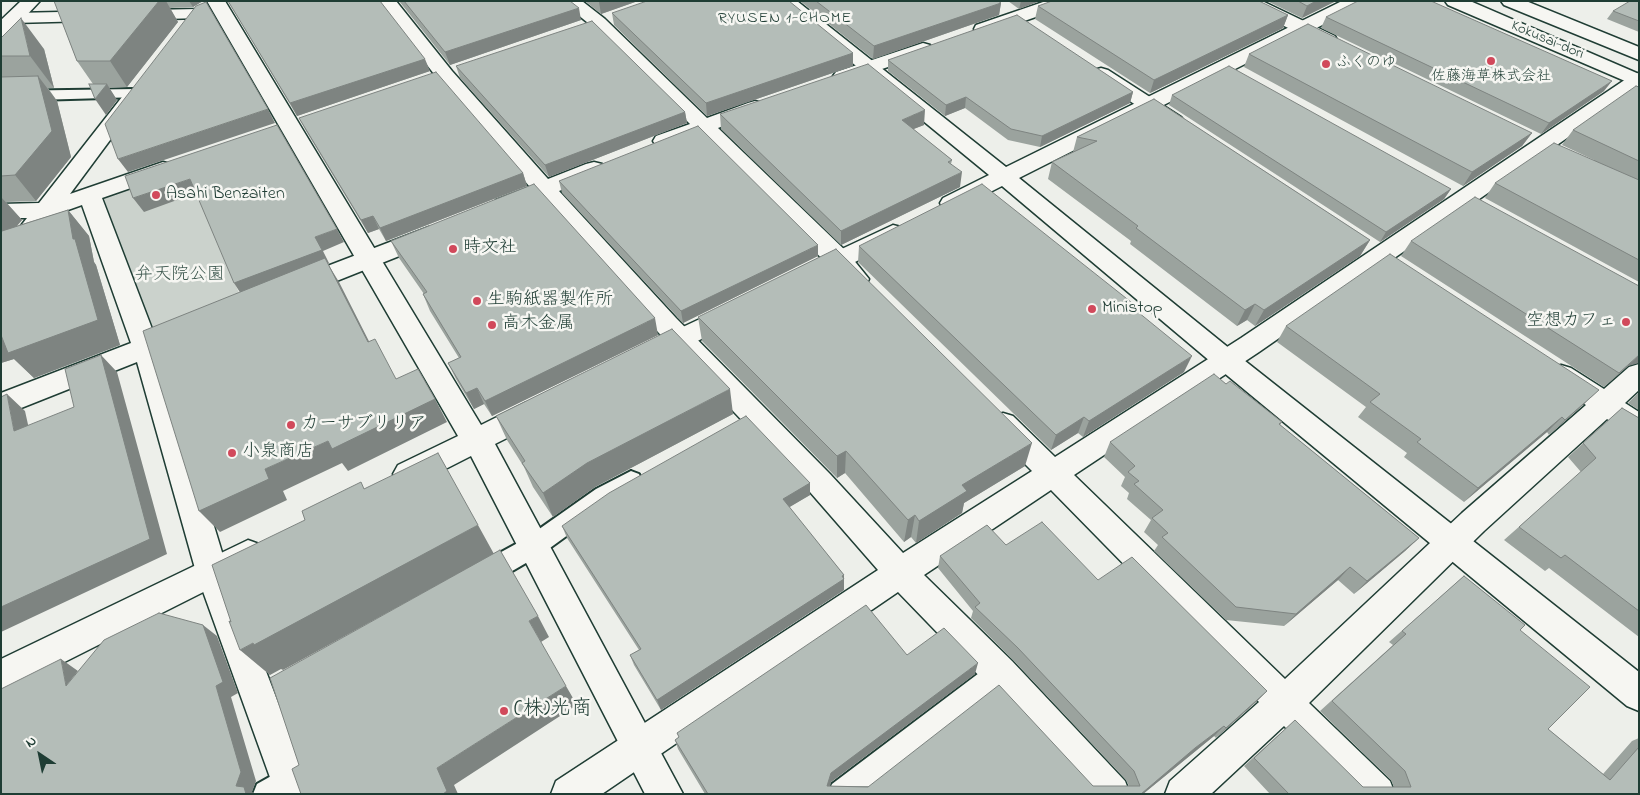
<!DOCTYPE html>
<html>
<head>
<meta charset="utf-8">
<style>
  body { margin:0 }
  #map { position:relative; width:1640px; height:795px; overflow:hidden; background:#edefea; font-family:"Indie Flower",sans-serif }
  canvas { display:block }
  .frame { position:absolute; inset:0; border:2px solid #1f3d34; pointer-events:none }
  .north { position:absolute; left:15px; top:730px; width:50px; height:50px; -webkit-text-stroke:4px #f6f6f2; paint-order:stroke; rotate:326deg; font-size:14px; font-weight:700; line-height:20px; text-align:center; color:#1f3d34 }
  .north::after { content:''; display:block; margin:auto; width:18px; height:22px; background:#1f3d34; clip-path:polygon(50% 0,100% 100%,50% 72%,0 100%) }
</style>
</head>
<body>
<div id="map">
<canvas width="1640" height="795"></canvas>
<div class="frame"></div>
<div class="north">N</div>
</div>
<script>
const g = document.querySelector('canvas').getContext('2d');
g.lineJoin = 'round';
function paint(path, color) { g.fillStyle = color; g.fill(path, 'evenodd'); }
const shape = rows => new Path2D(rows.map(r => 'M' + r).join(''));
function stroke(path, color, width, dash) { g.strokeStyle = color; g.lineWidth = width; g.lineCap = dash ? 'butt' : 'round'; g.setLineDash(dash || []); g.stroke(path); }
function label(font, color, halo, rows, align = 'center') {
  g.font = font + ' "Indie Flower","Klee One",sans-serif'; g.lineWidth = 5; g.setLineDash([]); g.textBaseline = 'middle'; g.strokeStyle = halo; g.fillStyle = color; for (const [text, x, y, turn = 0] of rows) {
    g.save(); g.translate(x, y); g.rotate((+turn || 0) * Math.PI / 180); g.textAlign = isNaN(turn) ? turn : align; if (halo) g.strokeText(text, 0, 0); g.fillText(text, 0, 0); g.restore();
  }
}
paint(shape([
  [172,173,181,201,224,186,314,203,216,240,243,302,152,341,103,196]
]), '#cbd2cc');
const service = shape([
  [135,89,140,91,143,94,140,97,1,101,1,91,135,89],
  [631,471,639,474,642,481,639,488,612,503,543,553,490,584,481,587,472,584,469,576,472,568,525,539,596,489,631,471],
  [1000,660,1009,664,1013,673,1009,682,866,794,828,794,832,784,991,664,1000,660],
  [289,766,299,770,303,780,299,790,293,794,253,794,257,784,289,766]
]);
const minor = shape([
  [377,1,396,1,452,71,548,179,586,164,594,162,602,164,605,169,602,174,559,191,676,318,830,474,903,553,1032,471,993,432,989,424,993,416,1003,413,1013,416,1055,457,1241,338,1632,75,1639,73,1639,88,1259,352,1074,475,1285,679,1462,513,1586,405,1551,382,1548,375,1551,368,1561,365,1571,368,1604,389,1629,367,1639,364,1639,390,1625,403,1639,412,1639,437,1629,434,1607,419,1484,531,1309,703,1390,781,1395,794,1351,794,1284,726,1211,794,1165,794,1170,781,1259,702,1051,490,924,575,1012,661,1125,781,1130,794,1087,794,988,685,898,592,602,794,551,794,556,781,878,570,810,492,658,332,540,199,504,212,496,210,493,205,496,200,530,187,438,79,377,1],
  [561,1,582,1,605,19,707,118,748,103,755,101,762,103,765,107,762,111,718,128,848,253,869,279,866,285,857,288,848,285,700,135,664,147,656,146,653,141,656,136,690,124,593,27,561,1],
  [1046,1,1073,1,1070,5,990,33,983,35,976,33,974,29,976,25,1046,1],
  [1238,1,1262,1,1335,36,1337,40,1335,44,1328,46,1321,44,1241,5,1238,1],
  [196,9,202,10,205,14,202,18,14,23,8,22,5,18,8,14,14,13,196,9],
  [923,43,930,45,932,49,930,53,843,82,836,80,833,76,836,72,923,43],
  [1101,68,1108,70,1181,117,1184,121,1181,125,1174,127,1167,125,1094,78,1091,74,1094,70,1101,68],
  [129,95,136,97,139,101,70,194,163,162,171,164,174,169,171,174,102,198,154,334,183,324,192,326,196,333,192,340,161,352,228,572,313,794,276,794,196,572,137,362,1,416,1,393,131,343,82,205,54,215,10,274,1,276,1,251,27,218,1,218,1,204,39,203,122,97,129,95],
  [429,227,437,229,441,235,437,241,309,292,300,295,291,292,288,286,291,280,429,227]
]);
const tertiary = shape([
  [207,1,225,1,481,425,525,403,535,400,545,403,549,411,545,419,495,444,683,794,645,794,471,456,418,483,408,486,398,483,393,474,398,465,458,436,207,1],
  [777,1,797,1,1006,167,1342,1,1365,1,1362,5,1019,178,1235,353,1639,672,1639,711,1627,706,1217,367,1002,186,959,208,951,210,943,208,940,203,943,198,989,175,777,1],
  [893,225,901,227,905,233,901,239,819,280,810,282,801,280,798,274,801,268,893,225],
  [734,303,743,306,747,312,743,318,656,362,647,365,638,362,634,355,638,348,734,303],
  [248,540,259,544,264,554,259,564,1,694,1,659,248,540]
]);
const secondary = shape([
  [1445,1,1470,1,1639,74,1639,87,1448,5,1445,1],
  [1501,1,1526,1,1639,47,1639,60,1504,5,1501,1]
]);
const trunk = shape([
  [21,1,40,1,8,35,1,37,1,20,21,1]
]);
stroke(service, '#1f3d34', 4);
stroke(minor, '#1f3d34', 3);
stroke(tertiary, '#1f3d34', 3);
stroke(secondary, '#1f3d34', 3);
stroke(trunk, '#1f3d34', 3);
paint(service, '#f6f6f2');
paint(minor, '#f6f6f2');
paint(tertiary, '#f6f6f2');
paint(secondary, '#f6f6f2');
paint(trunk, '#f6f6f2');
paint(shape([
  [54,1,203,1,193,7,170,8,178,22,127,87,109,88,117,100,106,115,93,84,77,61],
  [228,1,380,1,430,71,297,116],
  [399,1,570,1,581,20,450,65],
  [585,1,638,1,601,14],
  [800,1,998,1,1001,3,999,15,873,59],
  [1008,1,1040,1,1019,9],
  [1267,1,1336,1,1302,18],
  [1639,1,1639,32,1607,19,1613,11],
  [1038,6,1288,15,1283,28,1150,93,1035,19],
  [612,13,853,53,853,66,707,116,614,25],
  [1326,17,1604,91,1541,134,1321,28],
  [1,38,44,49,54,88,48,88,57,101,71,157,36,201,6,202,22,220,16,226,68,210,89,236,94,262,96,265,120,345,34,378,14,359,1,363],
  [1249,54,1532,133,1522,146,1463,186,1244,67],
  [888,60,1133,92,1130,103,1040,147,1008,140,965,108,945,116,888,71],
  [456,66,685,112,687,123,549,177,460,78],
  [1639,87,1639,282,1485,198,1495,183,1594,160,1562,145,1573,130],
  [1172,95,1451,189,1444,199,1380,242,1169,105],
  [1154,99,1370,240,1360,256,1255,326,1247,320,1237,326,1130,244,1131,241,1048,179,1052,162,1073,152,1077,137],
  [720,114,924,125,913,129,952,160,951,164,960,187,841,245,721,129],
  [299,118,523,173,527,186,386,241,379,229,368,233,306,131],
  [559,181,818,256,683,323,562,193],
  [391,241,658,335,492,416,484,404,474,409,456,379,448,363,459,358,430,311,423,294,424,294,399,258],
  [1411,241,1628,366,1604,387,1401,256],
  [859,246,1135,310,1184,372,1083,437,1078,433,1051,450,858,262],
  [698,317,1025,466,964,503,962,513,916,543,911,537,904,542,845,473,837,478,702,341],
  [1286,326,1583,405,1549,435,1547,432,1464,502,1404,457,1407,453,1358,417,1366,407,1277,342],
  [1226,384,1282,422,1280,425,1419,538,1405,551,1354,594,1338,580,1284,626,1226,620,1154,551,1158,545,1144,532,1151,520,1127,499,1129,493,1121,486,1125,477,1104,457,1110,442],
  [1639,392,1639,410,1628,403],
  [1622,408,1639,418,1639,637,1549,568,1545,571,1504,540,1581,472,1568,457],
  [733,414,595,487,553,517,533,487,524,467,507,440,496,416],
  [810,483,810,495,789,507,844,575,844,590,661,710,634,665,630,655,639,650,567,538,562,526],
  [1006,545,1098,580,1267,691,1256,702,1216,738,1214,736,1143,794,705,794,678,749,675,740,679,737,677,733,907,655,975,674,831,782,830,786,1129,786,1126,780,1013,660,971,618,973,611,938,568,940,556],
  [1464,576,1520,630,1548,729,1603,774,1632,741,1639,738,1639,794,1270,794,1244,766,1284,730,1363,787,1394,787,1391,780,1320,711,1393,645,1389,642]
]), '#9ba39e');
paint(shape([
  [159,1,166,1,178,22,127,87,110,61],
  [189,1,203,1,193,7],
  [600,1,638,1,601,14,599,2],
  [1021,1,1040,1,1019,9],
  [1316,1,1336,1,1302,18,1307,6],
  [1001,3,999,15,873,59,874,46],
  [579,8,581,20,450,65,445,52],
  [1288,15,1283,28,1150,93,1154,80],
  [21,18,44,49,54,88,30,56],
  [853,53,853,66,707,116,706,103],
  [425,59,430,71,297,116,290,103],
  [38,76,57,101,71,157,36,201,15,175],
  [1612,81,1604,91,1541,134,1549,123],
  [107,84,117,100,106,115,95,99],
  [1133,92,1130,103,1040,147,1042,136],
  [966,97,965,108,945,116,946,105],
  [268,109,275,123,128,172,118,159],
  [925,110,924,125,901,134,902,120],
  [685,112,687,123,549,177,545,165],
  [1532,133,1522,146,1463,186,1472,172],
  [962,172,960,187,841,245,841,231],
  [523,173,527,186,386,241,380,228],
  [190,179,199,192,144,212,133,198],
  [1451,189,1444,199,1380,242,1386,232],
  [1,197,22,220,1,245],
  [68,210,89,236,94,262,96,265,120,345,34,378,14,359,1,363,1,331,73,239],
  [373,216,379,229,368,233,361,220],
  [337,229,344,242,323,251,329,263,328,264,339,282,381,365,243,297,234,283,315,237],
  [1370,240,1360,256,1255,326,1264,310],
  [818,245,818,256,683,323,681,311],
  [1255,304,1247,320,1237,326,1245,310],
  [655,318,658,335,492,416,485,401],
  [101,355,117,372,167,554,1,632,1,607],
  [1639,355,1639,363,1628,366,1604,387],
  [1192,356,1184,372,1083,437,1089,421],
  [477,388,484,404,474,409,466,393],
  [730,389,733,414,595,487,553,517,543,493,587,463],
  [1599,390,1583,405,1549,435,1565,420],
  [7,394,25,411,33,447,14,431],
  [435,399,447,422,348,471,342,463,283,491,287,500,220,532,199,511,265,469,328,441],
  [1084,417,1078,433,1051,450,1056,435],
  [1562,417,1547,432,1464,502,1478,488],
  [1032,443,1025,466,964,503,962,513,916,543,919,521,962,485],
  [846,451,845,473,837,478,837,456],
  [810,483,810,495,783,511,783,499],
  [915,515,911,537,904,542,908,520],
  [478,525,494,554,283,670,281,669,270,675,240,650],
  [1419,538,1405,551,1354,594,1367,581],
  [1350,567,1338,580,1284,626,1296,614],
  [844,575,844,590,661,710,657,700],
  [538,616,549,637,541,642,529,621],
  [203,625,217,636,238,693,231,697,256,781,252,792,256,794,246,794,236,786,216,686],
  [61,659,78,671,66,686],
  [978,663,975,674,831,782,827,794,827,786,831,773],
  [566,686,577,705,454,785,458,794,443,794,437,768],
  [1267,691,1256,702,1216,738,1226,728],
  [1224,726,1214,736,1143,794,1141,794,1195,748]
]), '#7e8481');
const building = shape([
  [54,1,159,1,110,61,77,61,54,1],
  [228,1,380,1,425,59,290,103,228,1],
  [404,1,570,1,579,8,445,52,404,1],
  [647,1,789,1,853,53,706,103,612,13,647,1],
  [816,1,998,1,1001,3,874,46,816,1],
  [1052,1,1259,1,1288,15,1154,80,1038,6,1052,1],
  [1298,1,1316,1,1307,6,1298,1],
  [1358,1,1431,1,1612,81,1549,123,1326,17,1358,1],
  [1630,1,1639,1,1639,21,1613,11,1630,1],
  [206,2,268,109,118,159,105,124,196,6,206,2],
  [1017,15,1133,92,1042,136,1011,129,966,97,946,105,888,60,1017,15],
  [21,18,30,56,1,56,1,38,21,18],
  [592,21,685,112,545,165,456,66,592,21],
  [1308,24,1532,133,1472,172,1249,54,1308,24],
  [868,64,925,110,902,120,952,160,948,162,962,172,841,231,720,114,868,64],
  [1229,66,1451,189,1386,232,1172,95,1229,66],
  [436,72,523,173,380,228,373,216,361,220,299,118,436,72],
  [38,76,52,131,15,175,1,176,1,77,38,76],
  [89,84,107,84,95,99,89,84],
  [1636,86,1639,87,1639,161,1573,130,1636,86],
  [1154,99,1370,240,1264,310,1255,304,1245,310,1136,228,1138,226,1052,162,1097,141,1077,137,1154,99],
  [277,125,337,229,315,237,322,250,234,283,190,179,133,198,125,176,277,125],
  [698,126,818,245,681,311,559,181,698,126],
  [1554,143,1639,180,1639,260,1495,183,1554,143],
  [534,184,655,318,485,401,477,388,466,393,448,363,461,357,423,294,427,292,391,241,534,184],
  [982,184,1136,306,1133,308,1192,356,1089,421,1084,417,1056,435,859,246,982,184],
  [1475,197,1639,286,1639,355,1619,373,1411,241,1475,197],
  [68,210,73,239,75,239,98,320,8,353,1,335,1,232,2,231,68,210],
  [836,249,1032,443,962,485,967,491,919,521,915,515,908,520,846,451,837,456,698,317,836,249],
  [1390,254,1599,390,1565,420,1562,417,1478,488,1417,442,1421,439,1370,402,1380,394,1286,326,1390,254],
  [325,258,368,342,375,339,396,379,418,369,435,399,332,449,328,441,265,469,269,479,199,511,143,331,325,258],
  [672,329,730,389,587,463,543,493,522,463,525,461,496,416,672,329],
  [101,355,150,539,1,607,1,397,7,394,14,431,74,407,65,369,101,355],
  [1214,374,1226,384,1230,381,1282,422,1279,424,1419,538,1367,581,1350,567,1296,614,1236,607,1162,537,1168,533,1152,518,1163,510,1134,484,1139,481,1128,472,1135,466,1110,442,1214,374],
  [1622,408,1639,418,1639,611,1565,555,1561,558,1519,527,1596,458,1583,443,1622,408],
  [746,416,810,483,783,499,844,575,842,576,844,579,657,700,630,655,641,649,562,526,609,493,746,416],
  [438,453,478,525,254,645,253,643,240,650,229,621,231,622,212,565,305,520,302,511,361,482,364,489,438,453],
  [1042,522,1098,580,1132,557,1267,691,1226,728,1224,726,1195,748,1141,794,708,794,675,740,679,737,677,733,866,605,907,655,944,628,978,663,831,773,827,786,868,787,999,685,1093,786,1140,786,1134,771,1018,648,975,607,980,603,940,556,987,525,1006,545,1042,522],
  [500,550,538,616,529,621,566,686,437,768,447,791,443,794,301,794,292,769,299,765,270,678,500,550],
  [1464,576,1525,625,1520,630,1590,687,1548,729,1610,780,1639,747,1639,794,1289,794,1254,758,1295,720,1363,787,1411,787,1405,771,1332,701,1406,634,1402,631,1464,576],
  [159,613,203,625,223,682,216,686,241,772,236,786,244,787,246,794,1,794,1,689,61,659,66,686,104,640,159,613]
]);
paint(building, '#b4bdb8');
stroke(building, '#7e8481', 1);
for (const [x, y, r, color] of [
  [1491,61,5,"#d1495b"],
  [1326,64,5,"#d1495b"],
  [156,195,5,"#d1495b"],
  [453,249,5,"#d1495b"],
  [477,301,5,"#d1495b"],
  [1092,309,5,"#d1495b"],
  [1626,322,5,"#d1495b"],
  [492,325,5,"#d1495b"],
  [291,425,5,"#d1495b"],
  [232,453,5,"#d1495b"],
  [504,711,5,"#d1495b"]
]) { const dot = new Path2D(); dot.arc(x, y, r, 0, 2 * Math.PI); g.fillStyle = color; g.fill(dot); stroke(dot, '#f6f6f2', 2); }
label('15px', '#1f3d34', '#f6f6f2', [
  ["Kokusai-dori",1547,41,23]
]);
label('15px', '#1f3d34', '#f6f6f2', [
  ["ふくのゆ",1336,64],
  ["佐藤海草株式会社",1491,78,"center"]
], 'left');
g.letterSpacing = '1px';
label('16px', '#1f3d34', '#f6f6f2', [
  ["RYUSEN 1-CHOME",785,19]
]);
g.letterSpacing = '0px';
label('18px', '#1f3d34', '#f6f6f2', [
  ["Asahi Benzaiten",166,195],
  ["時文社",463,249],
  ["生駒紙器製作所",487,301],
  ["Ministop",1102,309],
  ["空想カフェ",1616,322,"right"],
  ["高木金属",502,325],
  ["カーサブリリア",301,425],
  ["小泉商店",242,453]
], 'left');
label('18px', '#415b52', '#f6f6f2', [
  ["弁天院公園",180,276]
]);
label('21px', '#1f3d34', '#f6f6f2', [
  ["(株)光商",514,711]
], 'left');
</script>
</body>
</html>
